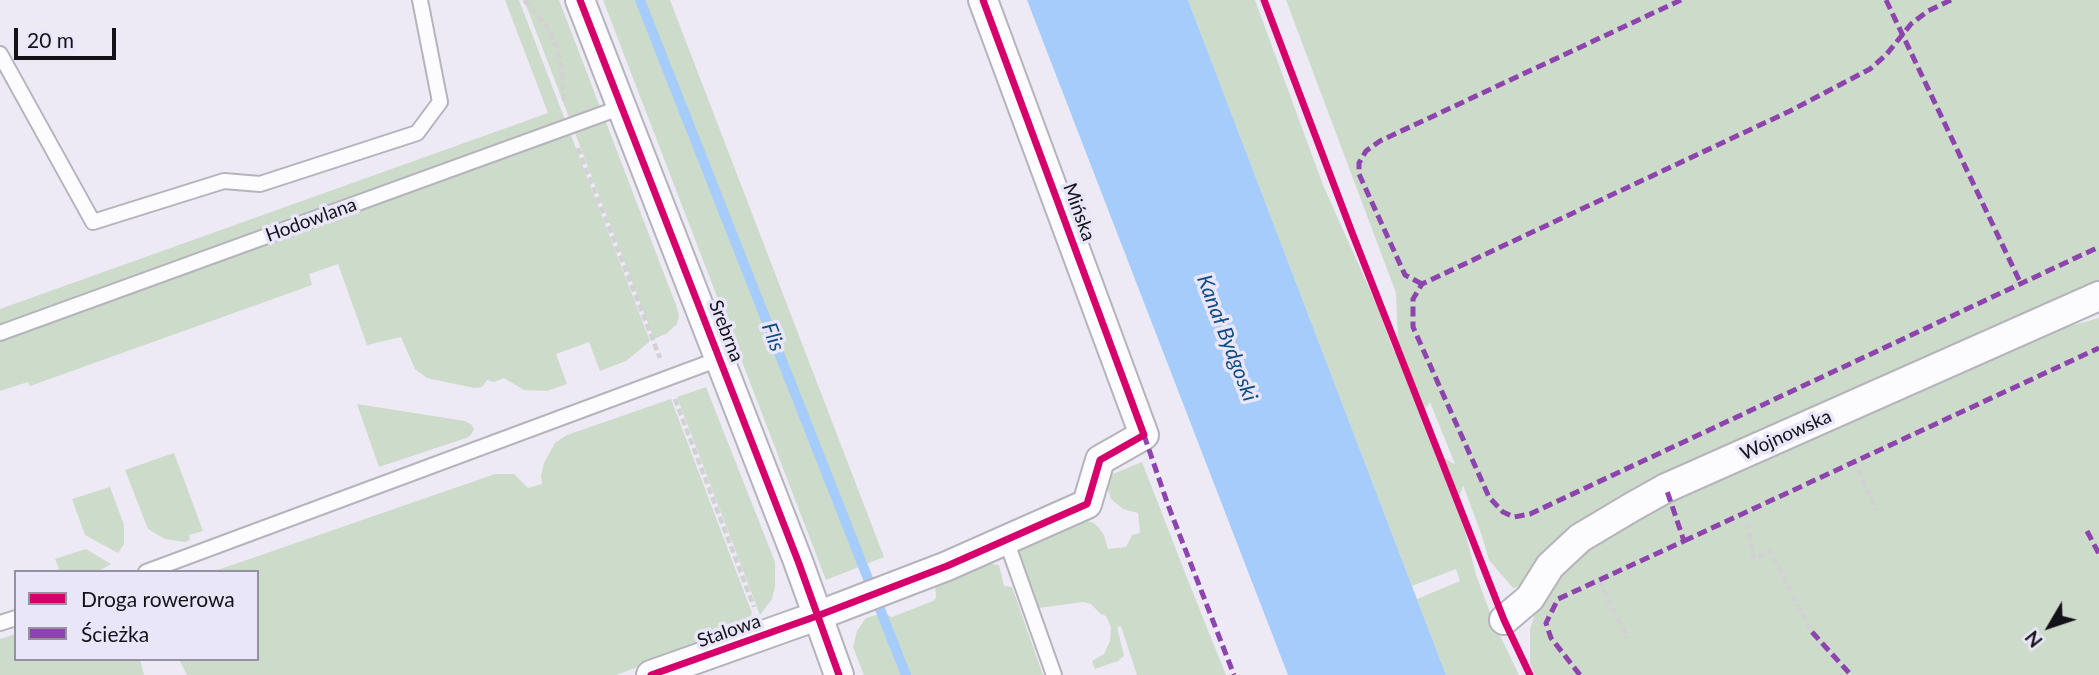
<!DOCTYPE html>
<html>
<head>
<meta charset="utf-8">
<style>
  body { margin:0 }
  #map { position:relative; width:2099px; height:675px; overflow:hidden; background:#edeaf6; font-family:Lato,sans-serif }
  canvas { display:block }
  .legend { position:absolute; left:14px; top:570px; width:245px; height:91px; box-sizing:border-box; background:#eae6fa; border:2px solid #9491a0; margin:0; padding:9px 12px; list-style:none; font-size:21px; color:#131218 }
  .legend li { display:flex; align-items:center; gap:14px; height:35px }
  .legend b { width:35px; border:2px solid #9491a0 }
  .north { position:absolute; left:2015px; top:591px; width:70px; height:70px; -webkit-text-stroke:5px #eae6fa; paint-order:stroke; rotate:231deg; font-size:19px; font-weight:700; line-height:28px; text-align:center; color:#131218 }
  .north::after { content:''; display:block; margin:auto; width:24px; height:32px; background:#131218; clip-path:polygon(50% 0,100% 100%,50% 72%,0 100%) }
  .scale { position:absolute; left:14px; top:28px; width:102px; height:32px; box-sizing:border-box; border:4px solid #131218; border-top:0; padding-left:9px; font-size:21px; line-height:24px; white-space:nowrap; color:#131218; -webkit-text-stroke:5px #eae6fa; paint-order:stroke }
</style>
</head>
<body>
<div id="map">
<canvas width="2099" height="675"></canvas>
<ul class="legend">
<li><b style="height:9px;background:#d6006c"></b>Droga rowerowa</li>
<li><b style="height:9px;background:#8e44ad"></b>Ścieżka</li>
</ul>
<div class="north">N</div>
<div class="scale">20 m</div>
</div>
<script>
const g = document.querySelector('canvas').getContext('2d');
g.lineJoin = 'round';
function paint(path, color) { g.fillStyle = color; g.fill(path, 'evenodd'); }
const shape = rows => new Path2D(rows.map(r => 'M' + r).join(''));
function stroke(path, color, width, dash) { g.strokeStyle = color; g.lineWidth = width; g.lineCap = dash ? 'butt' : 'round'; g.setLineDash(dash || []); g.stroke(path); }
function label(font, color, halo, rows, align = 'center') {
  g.font = font + ' Lato,sans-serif'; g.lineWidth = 7; g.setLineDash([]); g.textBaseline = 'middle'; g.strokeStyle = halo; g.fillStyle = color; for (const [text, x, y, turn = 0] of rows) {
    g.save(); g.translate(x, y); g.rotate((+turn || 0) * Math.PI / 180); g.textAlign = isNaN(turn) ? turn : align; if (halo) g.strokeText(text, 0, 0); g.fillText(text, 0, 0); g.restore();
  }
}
paint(shape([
  [505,0,519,0,650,341,637,352,626,361,600,371,589,342,556,354,567,384,547,391,524,390,504,378,494,382,487,380,482,387,474,388,427,378,415,369,401,337,367,345,338,264,309,274,312,285,30,386,28,382,0,391,0,309,548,113],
  [524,0,559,0,676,305,679,316,677,324,666,334,654,339],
  [603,0,670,0,884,557,826,580],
  [1188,0,1255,0,1323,185,1378,308,1394,352,1401,353,1398,342,1396,293,1286,0,2099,0,2099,284,1746,446,1528,585,1513,588,1489,560,1482,536,1463,485,1458,503,1476,575,1494,623,1519,675,1446,675,1417,599,1460,581,1456,569,1412,586],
  [1430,402,1455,464,1454,464,1438,454,1423,412],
  [2099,318,2099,675,1535,675,1530,663,1530,629,1542,592,1553,572,1628,517,2017,341],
  [706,387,775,562,775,586,772,599,760,615,677,397],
  [671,399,752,613,745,628,616,675,187,675,179,659,257,659,257,572,212,572,495,474,514,474,528,488,542,484,541,476,544,463,555,443,567,435],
  [357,404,465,421,472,425,474,430,469,437,379,467],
  [174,453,203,531,189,535,190,540,185,542,165,539,148,529,125,470],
  [1142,462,1189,583,1226,675,1137,675,1121,626,1117,627,1124,656,1118,661,1095,669,1092,661,1104,654,1110,641,1111,627,1106,616,1101,614,1091,604,1083,602,1039,608,1018,549,1078,518,1094,523,1099,528,1104,535,1108,549,1126,547,1132,535,1140,533,1138,513,1123,509,1111,499,1108,490,1108,476],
  [110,487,124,525,124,544,118,553,85,535,72,499],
  [86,549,111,564,97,572,51,572,59,569,55,559],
  [983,563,999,565,1004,586,1012,587,1043,675,864,675,853,647,857,631,866,618,883,613,892,617,933,601,936,598,935,582],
  [16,634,16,659,140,659,144,675,0,675,0,639]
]), '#cddbca');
paint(shape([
  [1027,0,1188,0,1446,675,1288,675]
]), '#a5ccfa');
stroke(shape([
  [640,0,906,675]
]), '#a5ccfa', 10);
const service = shape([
  [0,54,93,222,224,181,260,184,417,133,440,102,420,0],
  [0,333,622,107],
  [1006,540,1054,675],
  [146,572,719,359],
  [0,623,16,618]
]);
const minor = shape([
  [580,0,798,561,839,675],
  [1504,620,1530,598,1550,566,1580,538,1632,507,1666,488,2099,296],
  [651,675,817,616,947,566,1087,504,1100,460,1144,435,983,0]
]);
stroke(service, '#b5b3bc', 18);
stroke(minor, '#b5b3bc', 32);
stroke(shape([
  [524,0,547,26,557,48,562,70,564,103],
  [578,148,660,358],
  [675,399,754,607],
  [1854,460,1876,510],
  [1745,512,1754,559,1770,551,1812,632],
  [1599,580,1627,638]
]), '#d2d1d4', 4.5, [7, 3.5]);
stroke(service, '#fcfcfe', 14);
stroke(minor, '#fcfcfe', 28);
stroke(shape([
  [1886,0,2021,284],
  [1951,0,1928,11,1911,24,1886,55,1870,69,1790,111,1422,284,1413,299,1413,327,1489,497,1503,512,1514,517,1530,514,2099,247],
  [1422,284,1405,275,1359,174,1359,163,1366,151,1380,141,1681,0],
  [1144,435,1168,505,1234,675],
  [2087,531,2099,554],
  [1684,541,2099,348],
  [1812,632,1851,675],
  [1580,675,1551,638,1546,623,1558,599,1684,541,1666,488]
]), '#8e44ad', 5, [10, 5]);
stroke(shape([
  [580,0,798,561,839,675],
  [1264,0,1351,230,1504,620,1530,675],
  [651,675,817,616,947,566,1087,504,1100,460,1144,435,983,0]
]), '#d6006c', 7);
label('19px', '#131218', '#eae6fa', [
  ["Mińska",1079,212,70],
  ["Hodowlana",311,220,-20],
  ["Srebrna",726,331,69],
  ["Wojnowska",1786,435,-24],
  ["Stalowa",729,631,-19]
]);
label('italic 21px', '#0e4c82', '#eae6fa', [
  ["Flis",773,337,69],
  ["Kanał Bydgoski",1227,338,69]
]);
</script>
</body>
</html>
